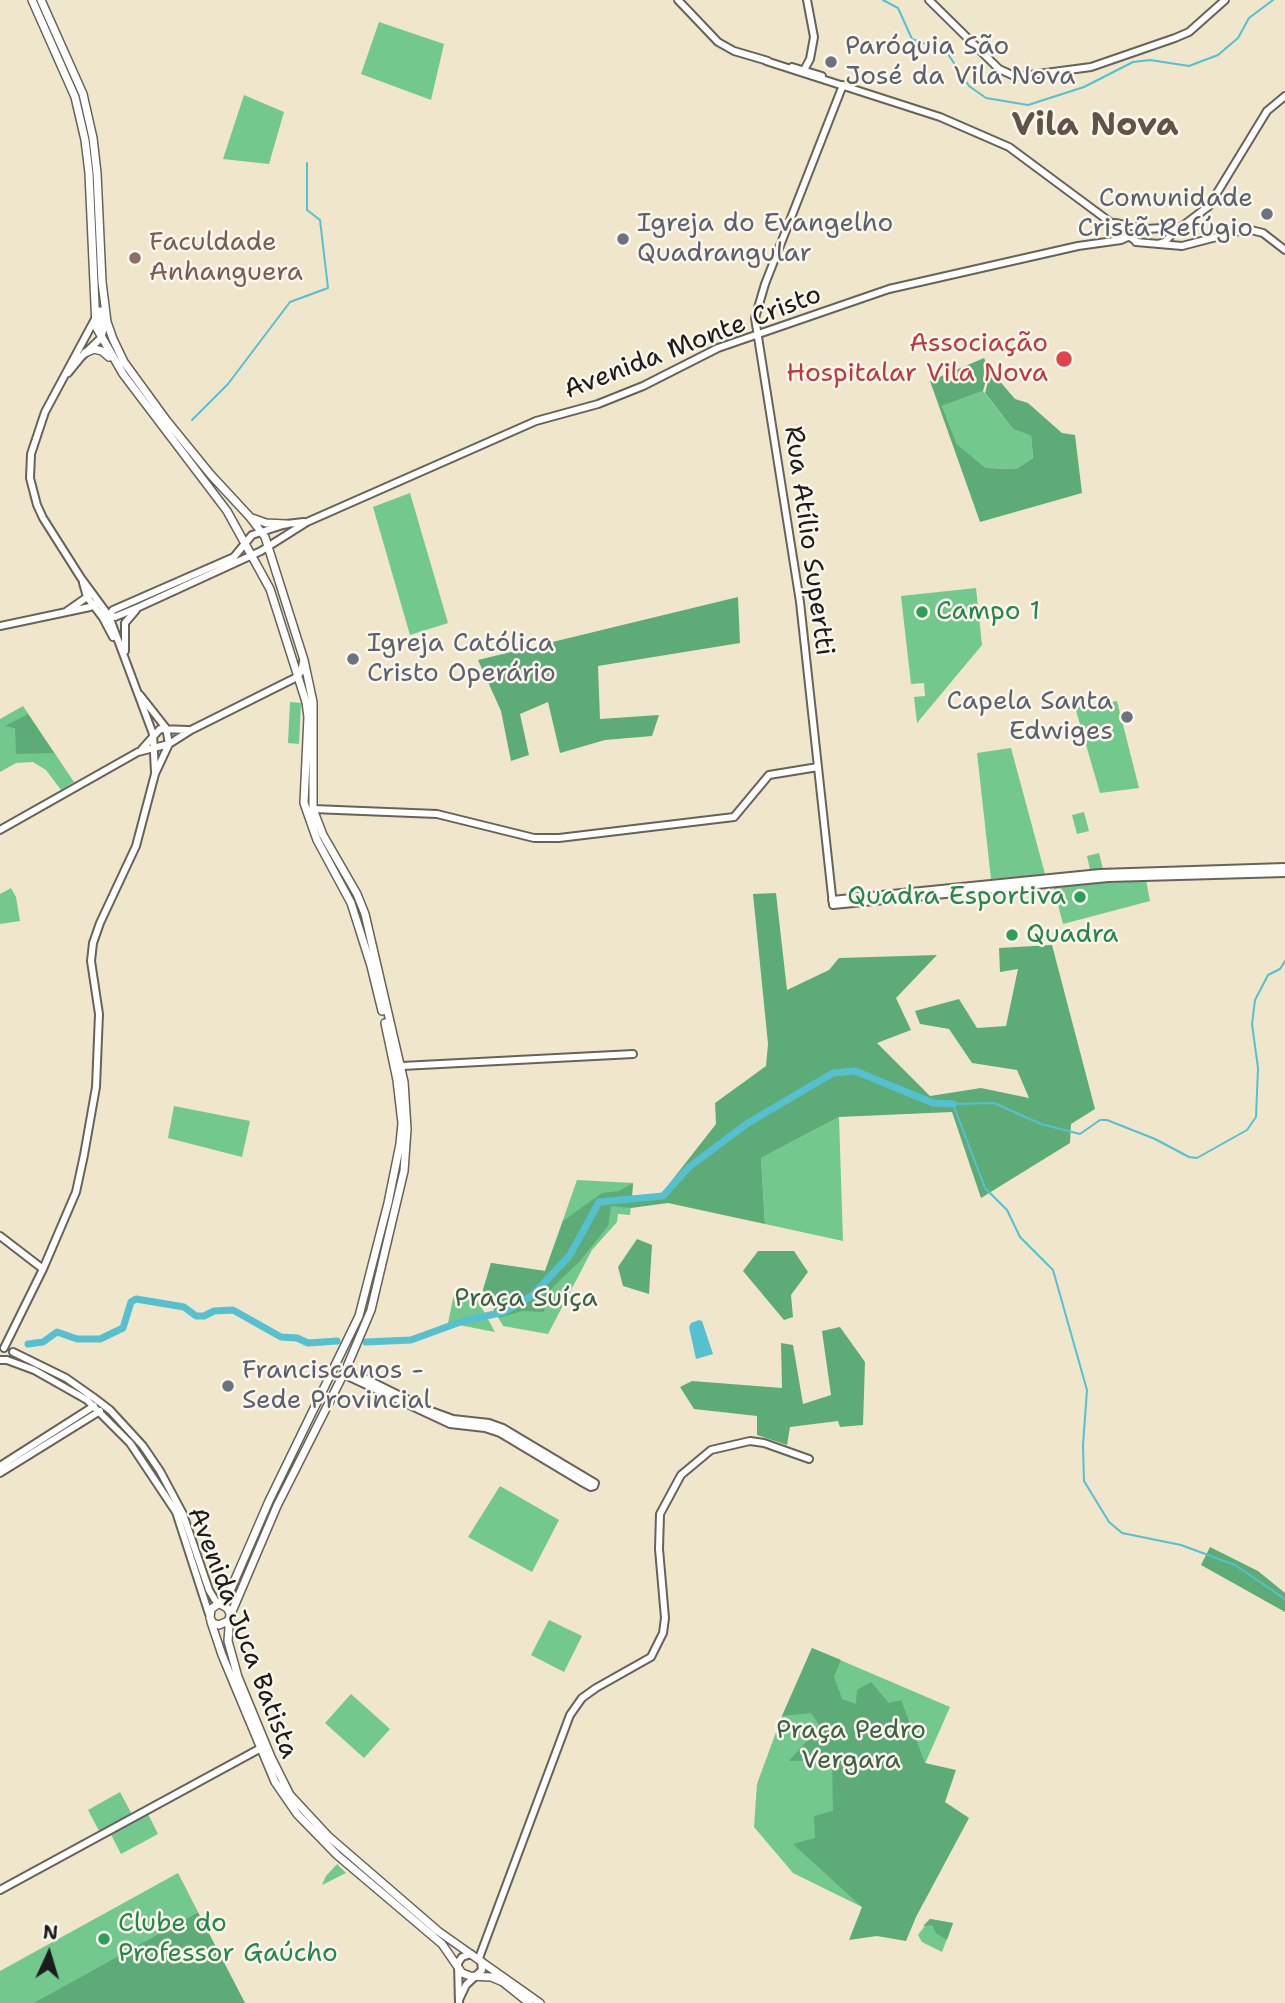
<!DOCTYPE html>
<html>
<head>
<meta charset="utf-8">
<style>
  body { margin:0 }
  #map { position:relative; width:1285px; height:2003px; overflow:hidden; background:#f0e6cb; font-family:"Shantell Sans",sans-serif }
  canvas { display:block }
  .north { position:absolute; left:14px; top:1919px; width:70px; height:70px; -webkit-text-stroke:5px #fbf7ec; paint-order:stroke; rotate:4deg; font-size:19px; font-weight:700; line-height:28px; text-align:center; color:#1c1c1c }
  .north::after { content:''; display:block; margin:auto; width:24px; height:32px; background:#1c1c1c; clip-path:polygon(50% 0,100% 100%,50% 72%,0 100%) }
</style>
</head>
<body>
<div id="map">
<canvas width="1285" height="2003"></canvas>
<div class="north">N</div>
</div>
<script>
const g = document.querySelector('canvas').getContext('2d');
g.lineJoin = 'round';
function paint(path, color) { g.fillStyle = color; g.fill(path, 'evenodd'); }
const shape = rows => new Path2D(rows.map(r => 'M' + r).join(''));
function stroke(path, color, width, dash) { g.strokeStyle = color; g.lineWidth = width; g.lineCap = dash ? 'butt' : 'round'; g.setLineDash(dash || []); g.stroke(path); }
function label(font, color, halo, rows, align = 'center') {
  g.font = font + ' "Shantell Sans",sans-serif'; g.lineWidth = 5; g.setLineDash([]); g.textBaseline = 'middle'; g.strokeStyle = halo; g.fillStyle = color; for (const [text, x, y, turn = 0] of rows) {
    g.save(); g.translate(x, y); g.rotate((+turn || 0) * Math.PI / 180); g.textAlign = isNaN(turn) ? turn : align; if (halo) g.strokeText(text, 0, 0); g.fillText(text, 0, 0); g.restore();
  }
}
paint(shape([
  [379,22,444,44,431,100,361,74],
  [244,95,284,112,269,164,223,159],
  [983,391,1013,429,1031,436,1033,458,1016,469,986,468,957,444,942,406],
  [410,493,448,623,410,635,373,507],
  [976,588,982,645,917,723,914,697,925,696,924,683,911,684,901,596],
  [1117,701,1139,788,1100,793,1075,707],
  [290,702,301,703,299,744,288,743],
  [23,706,74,782,61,790,46,770,33,762,16,763,0,772,0,719],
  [1011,748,1045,874,991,879,977,753],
  [1084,812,1089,831,1077,834,1072,815],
  [1099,853,1103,869,1090,870,1087,856],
  [1115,879,1146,880,1150,901,1063,924,1053,885],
  [11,888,16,897,20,921,0,924,0,894],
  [174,1106,250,1121,242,1157,168,1138],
  [839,1117,843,1241,765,1224,761,1158],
  [577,1180,633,1183,630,1215,618,1214,617,1222,592,1250,548,1334,503,1326,483,1290,491,1263,545,1271],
  [454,1294,477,1299,495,1332,448,1323],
  [500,1486,559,1520,532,1572,468,1537],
  [549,1620,582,1636,564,1672,531,1655],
  [812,1648,950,1707,862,1907,793,1873,754,1827,757,1784,782,1716],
  [351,1694,390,1729,364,1758,325,1723],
  [120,1792,135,1820,148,1814,158,1834,121,1854,107,1827,99,1831,88,1810],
  [337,1864,346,1873,322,1885,326,1876],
  [178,1873,198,1912,33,2003,0,2003,0,1971],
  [930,1919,953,1923,942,1952,922,1942,918,1935]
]), '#72c88d');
paint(shape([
  [984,358,989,369,983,391,942,406,957,444,986,468,1016,469,1033,458,1031,436,1013,429,985,393,991,371,1015,399,1028,403,1062,433,1075,435,1082,493,980,522,930,381],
  [738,597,740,643,598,666,600,719,659,715,652,736,605,740,560,753,548,702,520,714,529,755,511,761,501,711,478,660],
  [28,714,54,753,16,754,15,728,5,726],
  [776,893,787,990,829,970,839,958,937,955,896,998,911,1030,877,1043,930,1096,981,1088,1029,1098,1017,1070,972,1063,949,1029,920,1024,915,1011,959,999,977,1028,1006,1026,1018,969,1000,972,999,948,1052,945,1095,1109,1071,1124,1070,1143,981,1198,952,1112,839,1117,761,1158,765,1224,668,1203,631,1208,611,1206,608,1226,580,1261,547,1293,544,1312,522,1311,499,1318,483,1290,491,1263,545,1271,563,1221,602,1193,619,1191,633,1183,632,1197,662,1193,716,1124,715,1103,766,1066,768,1044,753,894],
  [637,1239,652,1245,649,1294,623,1286,618,1267],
  [758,1251,794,1251,808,1272,791,1295,793,1317,784,1320,743,1271],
  [840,1327,865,1362,863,1425,840,1427,838,1421,790,1427,787,1445,757,1435,757,1416,694,1409,680,1387,692,1381,782,1388,781,1343,793,1345,803,1404,831,1395,822,1331],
  [1210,1547,1258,1571,1285,1593,1285,1612,1201,1565],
  [812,1648,841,1660,834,1677,842,1699,856,1704,857,1690,871,1682,889,1703,901,1700,925,1763,956,1770,945,1802,969,1818,916,1917,906,1941,877,1936,849,1940,862,1907,793,1844,815,1838,814,1816,833,1811,832,1760,789,1761,820,1726,811,1713,782,1716],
  [198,1912,245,2003,33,2003],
  [930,1919,953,1923,947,1940,936,1933,932,1925,923,1926]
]), '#5dac78');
paint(shape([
  [699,1320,702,1321,713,1354,696,1359,689,1327,691,1323]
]), '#55c0cf');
stroke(shape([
  [883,0,898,8,912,39,946,51,969,86,986,98,1028,105,1084,87,1133,62,1150,60,1189,66,1218,55,1238,38,1249,18,1273,0],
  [192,420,228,384,290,302,328,288,320,220,307,210,307,163],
  [1285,961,1280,969,1268,975,1255,1000,1252,1024,1258,1068,1256,1117,1247,1130,1197,1158,1189,1157,1155,1139,1107,1120,1100,1120,1080,1134,1041,1124,994,1103,953,1104,985,1188,1007,1210,1020,1237,1053,1270,1087,1390,1083,1445,1084,1481,1109,1522,1122,1533,1181,1545,1235,1565,1285,1599]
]), '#55c0cf', 2);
stroke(shape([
  [366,1342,411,1340,463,1321,504,1312,533,1295,570,1255,599,1202,663,1196,689,1167,748,1123,833,1073,855,1071,933,1103,953,1104],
  [28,1344,43,1342,57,1332,77,1339,100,1339,123,1328,131,1302,136,1299,184,1307,196,1316,204,1316,214,1311,233,1310,281,1337,297,1338,308,1343,337,1341]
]), '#55c0cf', 7);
const secondary = shape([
  [678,0,718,42,734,51,768,61],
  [929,0,999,69,1012,75,1023,76,1091,67,1175,38,1189,32,1225,0],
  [766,61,940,117,1009,147,1137,242],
  [792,67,822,76],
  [803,72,810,59,814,37,807,0],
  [843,85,765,284,755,318,800,602,833,905,1108,878,1285,873],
  [1115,223,1146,229,1180,227],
  [1136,242,1182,246,1247,229,1263,233,1285,250],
  [1158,244,1165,242,1172,234,1209,206,1267,111,1285,96],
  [95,319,45,412,31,454,30,478,37,505,43,518,81,578,109,616,153,734,155,772],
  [68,373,81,357,101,338],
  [83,583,87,597,103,618,113,637],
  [67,611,90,595],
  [99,612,115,617,139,607,261,551,307,522,536,421,598,404,643,386,718,348,889,289,1078,246,1121,240,1146,229],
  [109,616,113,610,234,557,252,535,286,524,304,522],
  [0,626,90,607,96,605,97,601],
  [125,651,125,623,136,610],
  [142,749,160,729,188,730],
  [313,809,437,814,534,838,559,838,734,817,769,775,818,767],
  [0,830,138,752,169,744,191,730,295,678,301,672,303,662],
  [832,900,1100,873,1285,867],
  [402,1066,633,1054],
  [0,1236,43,1269],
  [4,1348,43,1269,76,1192,84,1155,96,1087,99,1014,91,961,93,943,100,923,136,846,155,774,169,744,166,728,140,695],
  [13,1352,66,1378,93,1397,110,1410,143,1446,160,1471,183,1514,209,1590,215,1600,220,1604],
  [0,1360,7,1360,34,1370,87,1400,130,1443,176,1512,209,1614],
  [343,1374,450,1424,485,1428,500,1433,580,1481,591,1487,594,1486,595,1483,503,1428,489,1423,453,1419,431,1411,346,1369],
  [0,1466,94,1406],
  [0,1473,100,1411],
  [0,1890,261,1748],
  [479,1958,570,1715,582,1698,596,1688,651,1657,663,1633,665,1618,659,1549,660,1514,681,1475,711,1450,750,1441,764,1443,809,1459],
  [459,2000,466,1985,482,1970,481,1961],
  [459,2003,458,1963,462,1957,471,1954]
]);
const primary = shape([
  [32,0,75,97,85,140,89,173,96,327,123,374,227,511,270,589,306,702,308,717,304,803,317,840,351,903,371,966,382,1011],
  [41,0,83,94,93,138,97,173,102,282,107,322,113,339,124,362,167,421,211,475,249,516,265,537,304,660,313,702,313,809,323,835,357,894,365,914,404,1082,407,1129,404,1171,371,1310,346,1369,277,1506,228,1621,219,1625,213,1623,210,1618],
  [100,311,103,329,101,337],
  [85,353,94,349,102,351,109,357],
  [252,518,266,523,286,524],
  [220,1604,227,1608,230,1613,228,1641,238,1677,271,1757,290,1795,328,1836,438,1931,540,2003],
  [210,1618,211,1609,227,1598,269,1501,359,1316,388,1203,400,1144,402,1123,397,1080,385,1023],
  [211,1622,222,1655,275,1782,297,1814,337,1855,442,1944,462,1973,470,1976,491,1977,503,1982,529,2003]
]);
stroke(secondary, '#666359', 10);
stroke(primary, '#666359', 10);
stroke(secondary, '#fff', 6);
stroke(primary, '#fff', 7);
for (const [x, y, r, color] of [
  [831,62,7,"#6b7280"],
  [1267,214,7,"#6b7280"],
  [623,239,7,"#6b7280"],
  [135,258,7,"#8d6e63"],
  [1064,359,9,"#e0444e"],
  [922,612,7,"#2e9e5b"],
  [353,659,7,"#6b7280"],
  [1127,717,7,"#6b7280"],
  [1080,897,7,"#2e9e5b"],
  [1012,935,7,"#2e9e5b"],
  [228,1386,7,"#6b7280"],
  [104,1939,7,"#2e9e5b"]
]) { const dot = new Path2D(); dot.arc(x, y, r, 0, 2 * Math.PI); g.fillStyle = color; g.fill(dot); stroke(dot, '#fbf7ec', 2.5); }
label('26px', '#5b616d', '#fbf7ec', [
  ["Paróquia São",845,47],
  ["José da Vila Nova",845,77],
  ["Comunidade",1253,199,"right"],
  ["Cristã Refúgio",1253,229,"right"],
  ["Igreja do Evangelho",637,224],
  ["Quadrangular",637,254],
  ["Igreja Católica",367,644],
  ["Cristo Operário",367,674],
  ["Capela Santa",1113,702,"right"],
  ["Edwiges",1113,732,"right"],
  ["Franciscanos -",242,1371],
  ["Sede Provincial",242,1401]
], 'left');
label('26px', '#785e54', '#fbf7ec', [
  ["Faculdade",149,243],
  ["Anhanguera",149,273]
], 'left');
label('26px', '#1c1c1c', '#fbf7ec', [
  ["Avenida Monte Cristo",693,343,-21],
  ["Rua Atílio Supertti",808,541,82],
  ["Avenida Juca Batista",242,1633,69]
]);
label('26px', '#be3a42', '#fbf7ec', [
  ["Associação",1048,344],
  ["Hospitalar Vila Nova",1048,374]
], 'right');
label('26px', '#27864d', '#fbf7ec', [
  ["Campo 1",936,612],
  ["Quadra Esportiva",1066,897,"right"],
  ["Quadra",1026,935],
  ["Clube do",118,1924],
  ["Professor Gaúcho",118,1954]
], 'left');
label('26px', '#3e6149', '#fbf7ec', [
  ["Praça Suíça",526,1299],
  ["Praça Pedro",851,1731],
  ["Vergara",851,1761]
]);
label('bold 33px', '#625347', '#fbf7ec', [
  ["Vila Nova",1095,126]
]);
</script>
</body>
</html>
